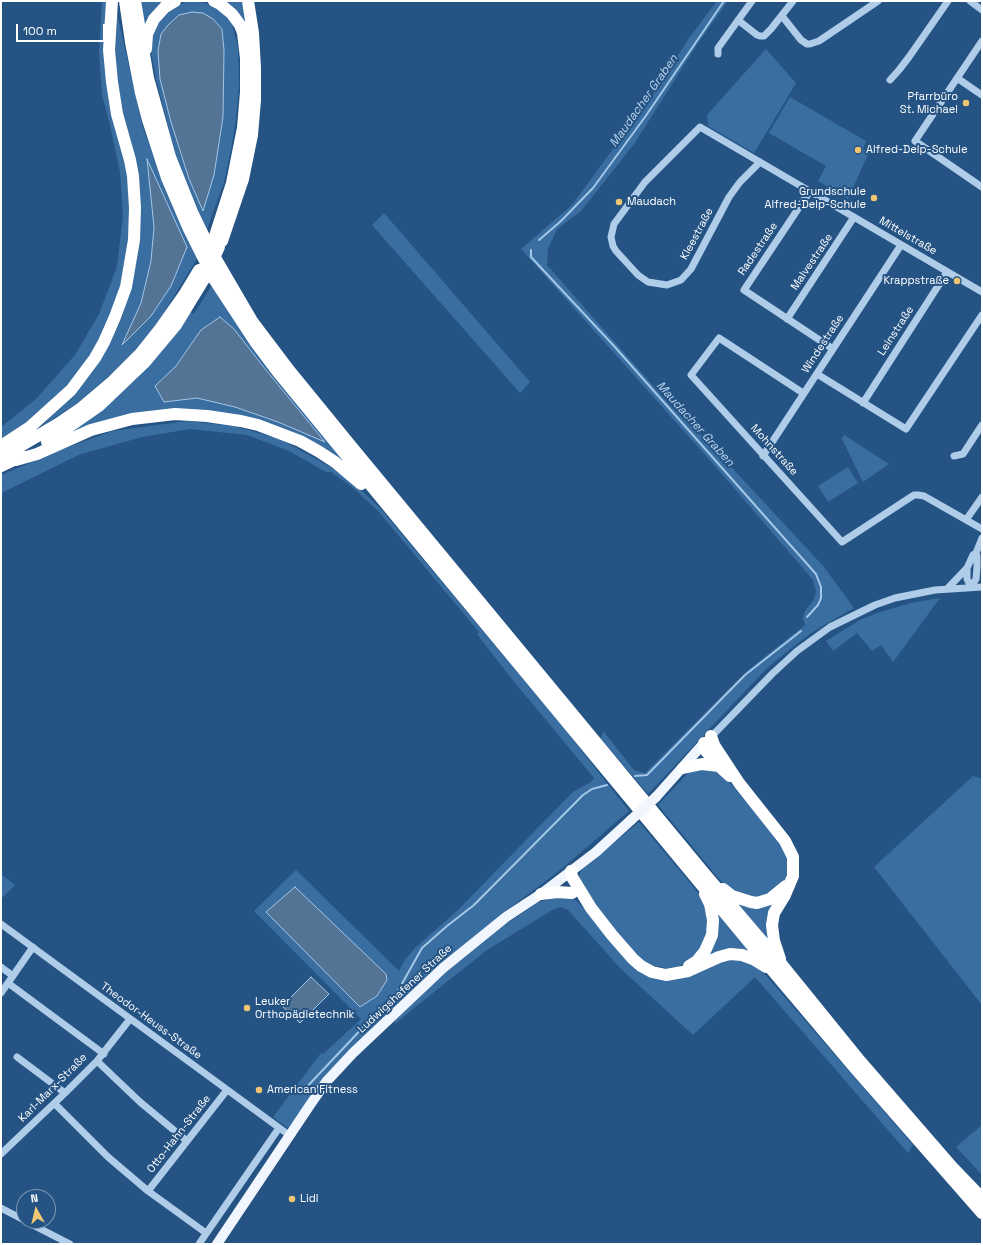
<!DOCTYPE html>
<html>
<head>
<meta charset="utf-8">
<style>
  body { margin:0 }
  #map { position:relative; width:983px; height:1245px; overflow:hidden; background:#255484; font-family:"Space Grotesk",sans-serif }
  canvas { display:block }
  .frame { position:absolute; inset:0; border:2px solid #fff; pointer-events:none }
  .north { position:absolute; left:16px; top:1189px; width:40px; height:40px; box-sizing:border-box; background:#255484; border:1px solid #7c98b5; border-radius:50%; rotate:352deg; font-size:11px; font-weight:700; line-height:16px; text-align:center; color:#fff }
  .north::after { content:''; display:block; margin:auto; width:14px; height:18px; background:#f1c673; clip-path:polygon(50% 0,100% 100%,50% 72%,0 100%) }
  .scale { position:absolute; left:16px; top:24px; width:89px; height:18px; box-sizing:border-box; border:2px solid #fff; border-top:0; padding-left:5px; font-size:12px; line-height:14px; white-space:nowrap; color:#fff; -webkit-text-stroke:3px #255484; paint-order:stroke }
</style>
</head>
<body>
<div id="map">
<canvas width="983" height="1245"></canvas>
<div class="frame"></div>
<div class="north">N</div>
<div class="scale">100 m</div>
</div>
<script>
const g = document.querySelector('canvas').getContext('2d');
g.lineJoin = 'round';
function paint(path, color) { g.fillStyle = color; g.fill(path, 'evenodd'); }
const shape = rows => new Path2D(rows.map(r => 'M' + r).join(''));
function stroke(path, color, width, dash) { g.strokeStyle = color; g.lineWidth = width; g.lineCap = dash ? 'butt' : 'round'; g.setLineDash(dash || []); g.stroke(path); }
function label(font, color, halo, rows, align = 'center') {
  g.font = font + ' "Space Grotesk",sans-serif'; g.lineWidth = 4; g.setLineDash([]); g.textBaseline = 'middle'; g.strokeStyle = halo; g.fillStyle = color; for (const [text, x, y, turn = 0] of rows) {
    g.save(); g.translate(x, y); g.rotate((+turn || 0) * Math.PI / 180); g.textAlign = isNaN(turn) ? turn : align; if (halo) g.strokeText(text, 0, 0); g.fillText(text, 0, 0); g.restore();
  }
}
paint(shape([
  [102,1,108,1,130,179,130,259,115,305,98,345,75,380,47,409,1,442,1,427,36,399,75,355,99,314,117,267,123,215,120,172,110,125,102,95,99,53],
  [117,1,117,13,143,128,163,177,198,257,159,321,124,363,75,405,42,426,86,378,110,342,122,318,137,260,127,133,117,87,114,34],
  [147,161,187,247,171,286,151,316,123,343,141,303,151,261,154,227],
  [140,1,169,1,145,30],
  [190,1,205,3,219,10,232,23,238,48,239,86,236,119,231,150,224,182,206,232,175,154,156,79,151,51,152,32,160,17,176,5],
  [222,29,224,50,223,117,214,175,203,210,189,179,180,153,160,79],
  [220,1,244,1,249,33],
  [717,1,728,1,698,43,634,144,581,211,557,229,548,249,547,265,669,404,710,444,824,567,854,608,819,628,803,639,767,668,648,794,601,739,603,731,634,770,645,773,747,671,805,625,803,618,805,611,814,599,816,591,813,580,789,552,716,467,521,249,572,205,654,93,689,38],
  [766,49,796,83,754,153,708,126,707,115],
  [790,97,866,141,863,149,869,152,848,199,818,181,826,166,769,133],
  [384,213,530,382,520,393,372,225],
  [212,285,347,463,340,462,280,429,231,413,190,411,66,437,190,312,194,314],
  [220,318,234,329,324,441,278,422,235,407,197,398,164,402,155,386,176,366,201,330],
  [187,421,234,426,280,439,338,471,358,487,381,509,482,630,566,731,629,811,559,871,499,916,443,962,309,1100,288,1128,273,1117,321,1053,323,1054,361,1019,254,911,296,870,399,971,405,960,415,948,458,910,562,803,573,792,591,782,594,778,507,673,477,634,479,632,378,511,352,487,331,472,326,472,289,451,247,435,190,429,142,437,81,454,1,493,1,475,63,449,112,431],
  [844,435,889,464,863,482,842,439],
  [848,467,858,483,828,502,818,486],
  [940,598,893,662,881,645,872,651,857,633,833,651,826,641,860,620,877,613,911,603],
  [703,767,717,771,729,782,780,841,787,855,787,875,781,887,761,899,736,895,719,879,658,805,691,770],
  [973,776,980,778,982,781,982,1005,874,867],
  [639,822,707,903,710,914,706,943,688,962,677,967,666,968,651,965,635,956,596,906,580,884,579,877,581,870],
  [1,874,15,885,1,899],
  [561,896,572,897,596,920,651,976,733,957,756,964,913,1145,908,1153,755,977,693,1035,620,968,568,910,561,907,554,909,487,950,419,1004,395,1024,395,1018,460,959,501,927,539,902],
  [774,900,771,944,736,901],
  [712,905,757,958,704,957],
  [982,1125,982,1175,956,1147]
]), '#3a6ea1');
const water = shape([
  [192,12,203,13,213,19,222,29,224,50,223,117,214,175,203,211,189,179,171,122,160,79,158,51,161,34,168,25,179,15,192,12],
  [147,159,187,247,171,286,151,316,122,345,141,303,151,261,154,227,147,159],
  [220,317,234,329,266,370,325,442,278,422,235,407,197,398,164,402,155,386,176,366,201,330,220,317],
  [295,887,386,974,387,980,377,996,360,1007,266,912,295,887],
  [311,977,329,994,300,1023,282,1006,311,977]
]);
paint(water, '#547496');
stroke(water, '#a3c7e8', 1);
stroke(shape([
  [539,240,561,221,593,188,645,117,724,1],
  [531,250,531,257,614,346,816,574,821,587,821,598,818,605,807,617],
  [635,776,647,775,745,675,801,631],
  [303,1091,369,1021,387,1006,399,989,422,948,447,926,474,905,583,795,592,789,607,785]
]), '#a3c7e8', 2);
stroke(shape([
  [970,1,982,10],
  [782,16,801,40,807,44,810,44,819,41,878,1],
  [738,20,757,35,760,36,764,36,771,29,793,1],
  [982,41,915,141,982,187],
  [718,54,718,48,752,1],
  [957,78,982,95],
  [890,80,899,70,909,57,948,1],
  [760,162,740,182,729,197,691,269,681,280,667,285,648,282,638,275,616,251,613,246,611,237,614,224,645,182,700,127,982,292],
  [810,191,744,290,833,349],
  [787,319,854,217],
  [817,374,906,429,982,315],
  [803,393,719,338,691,375,842,542,914,495,918,495,924,496,982,529],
  [863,403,947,272],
  [763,456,901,245],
  [954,456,963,454,982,425],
  [966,520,982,497],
  [967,568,967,579,971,587],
  [971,587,976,579,977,567,977,556,976,553],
  [947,589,967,568,973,555,976,553,982,538],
  [709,739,772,674,797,651,830,627,875,605,895,598,935,590,982,587],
  [1,924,289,1135],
  [1,967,13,976],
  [8,983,104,1054],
  [1,993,33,947],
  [17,1057,65,1093],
  [97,1061,140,1102,187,1141],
  [55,1104,108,1157,148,1191,206,1233],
  [1,1154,65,1093,97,1061,130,1019],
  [148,1191,227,1090],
  [1,1208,24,1220],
  [25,1221,70,1244],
  [199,1244,279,1128]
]), '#afcce8', 7);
stroke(shape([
  [656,797,704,743],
  [217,1244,310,1105,326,1082,353,1053,443,968,506,917,541,894,596,852,631,820]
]), '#f1f6fe', 10);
stroke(shape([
  [125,1,131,42,141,93,148,120,167,178,188,227,214,279,256,343,277,371,405,527,772,970,855,1068,982,1213],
  [135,1,148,78,170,157,192,212,210,249,252,321,289,370,351,446,704,873,783,966,860,1061,952,1167,982,1198],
  [146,49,147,34,154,19,165,7,175,1],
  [214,239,232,183,243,128,246,92,246,58,243,33,240,25,232,14,220,4,214,1],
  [222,241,243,179,252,135,255,100,255,68,253,33,248,1],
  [47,442,100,405,145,362,176,325,204,279],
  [1,446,30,427,71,390,95,358,104,342,115,317,126,287,134,240,135,208,133,176,130,160,117,114,112,82,109,50,112,1],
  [1,454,22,445,58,424,80,409,113,381,140,354,160,329,184,295,199,270],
  [16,460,37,454,91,430,132,419,175,414,207,416,241,421,258,425,300,441,318,451,335,462,361,484],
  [1,466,22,456],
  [711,736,714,745,739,783,785,841,793,857,793,876,785,895,774,913,772,925,774,941,780,959],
  [714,745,704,743,705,750,719,766,730,776],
  [683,768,702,764,719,766],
  [571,871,572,877,591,908,612,935,633,959,641,966,652,972,666,975,688,971,719,957,730,954,742,955,753,959,766,967],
  [723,889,732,896,751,902,757,903,770,899,786,886],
  [541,894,557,892,572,893],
  [689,966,697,961,705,951,712,935,713,920,710,904,705,894]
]), '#fff', 12);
stroke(shape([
  [631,820,656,797]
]), '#f1f6fe', 10);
stroke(shape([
  [204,279,219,247]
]), '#fff', 12);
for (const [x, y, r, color] of [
  [966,103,4,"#f1c673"],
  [858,150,4,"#f1c673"],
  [874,198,4,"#f1c673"],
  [619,202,4,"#f1c673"],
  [957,281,4,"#f1c673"],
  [247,1008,4,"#f1c673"],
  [259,1090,4,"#f1c673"],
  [292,1199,4,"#f1c673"]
]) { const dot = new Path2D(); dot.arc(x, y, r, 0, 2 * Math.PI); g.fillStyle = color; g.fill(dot); stroke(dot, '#255484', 1.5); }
label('11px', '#fff', '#255484', [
  ["Pfarrbüro",958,97,"right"],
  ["St. Michael",958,110,"right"],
  ["Alfred-Delp-Schule",866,150],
  ["Grundschule",866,192,"right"],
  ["Alfred-Delp-Schule",866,205,"right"],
  ["Maudach",627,202],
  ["Krappstraße",949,281,"right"],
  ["Leuker",255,1002],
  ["Orthopädietechnik",255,1015],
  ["American Fitness",267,1090],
  ["Lidl",300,1199]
], 'left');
label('11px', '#fff', '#255484', [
  ["Kleestraße",697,234,-62],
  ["Mittelstraße",908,236,30],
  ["Radestraße",758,249,-56],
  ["Malvestraße",812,262,-56],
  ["Leinstraße",896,331,-57],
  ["Windestraße",823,344,-57],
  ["Mohnstraße",774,450,48],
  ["Ludwigshafener Straße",405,989,-43],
  ["Theodor-Heuss-Straße",151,1021,36],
  ["Karl-Marx-Straße",53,1088,-45],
  ["Otto-Hahn-Straße",179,1134,-52]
]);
label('italic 12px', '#bad5ef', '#255484', [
  ["Maudacher Graben",644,101,-55],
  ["Maudacher Graben",695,424,48]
]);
</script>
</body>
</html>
